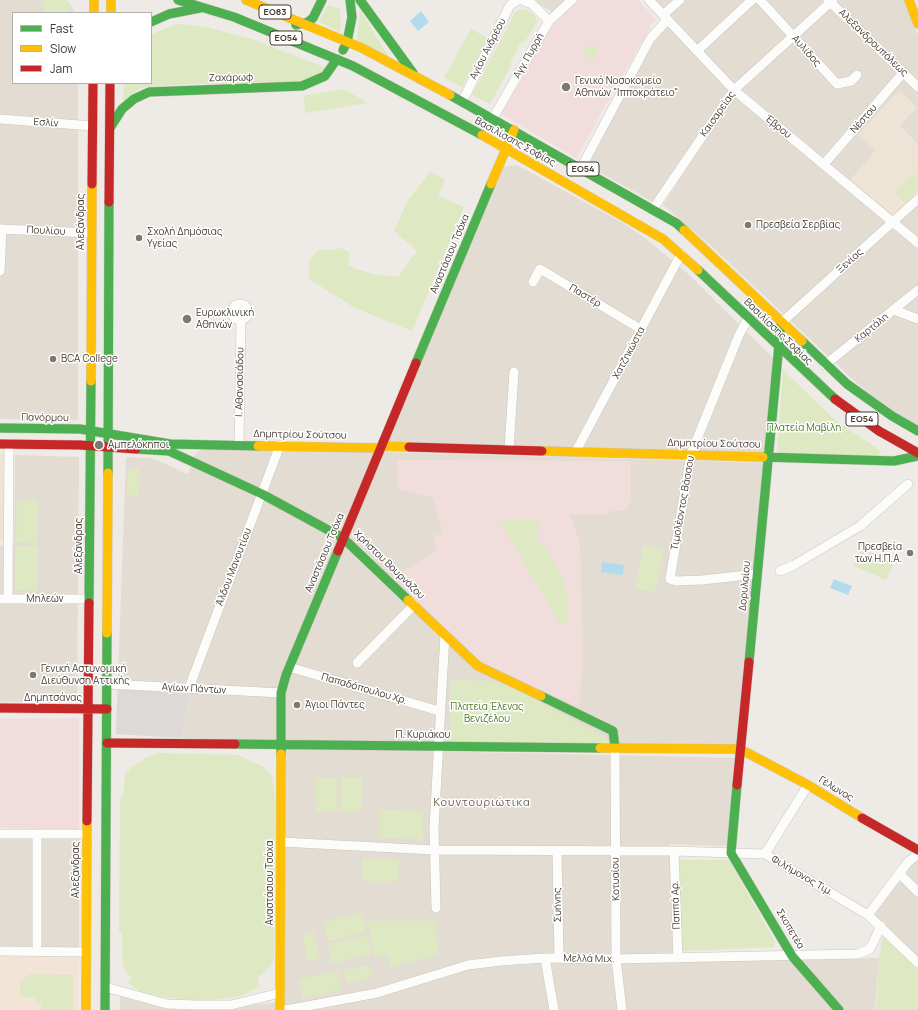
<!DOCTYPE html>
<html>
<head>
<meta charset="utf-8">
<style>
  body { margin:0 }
  #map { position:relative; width:918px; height:1010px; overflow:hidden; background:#eeeae5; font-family:Manrope,sans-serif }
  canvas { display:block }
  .legend { position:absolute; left:12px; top:12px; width:140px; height:72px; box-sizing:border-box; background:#fff; border:1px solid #b4b1ad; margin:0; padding:5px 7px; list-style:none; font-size:12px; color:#433b32 }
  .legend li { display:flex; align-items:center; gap:8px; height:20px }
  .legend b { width:20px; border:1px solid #b4b1ad }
</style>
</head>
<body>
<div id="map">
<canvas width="918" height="1010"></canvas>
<ul class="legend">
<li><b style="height:5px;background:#4caf50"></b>Fast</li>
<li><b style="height:5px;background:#ffc107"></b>Slow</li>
<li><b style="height:5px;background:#c62828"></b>Jam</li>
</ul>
</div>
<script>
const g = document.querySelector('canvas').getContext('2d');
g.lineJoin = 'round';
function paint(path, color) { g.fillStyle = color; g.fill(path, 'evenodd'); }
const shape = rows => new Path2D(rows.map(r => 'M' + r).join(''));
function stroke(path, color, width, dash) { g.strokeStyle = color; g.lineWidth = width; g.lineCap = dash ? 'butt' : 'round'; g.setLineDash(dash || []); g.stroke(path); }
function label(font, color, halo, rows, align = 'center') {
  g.font = font + ' Manrope,sans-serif'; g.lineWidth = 3; g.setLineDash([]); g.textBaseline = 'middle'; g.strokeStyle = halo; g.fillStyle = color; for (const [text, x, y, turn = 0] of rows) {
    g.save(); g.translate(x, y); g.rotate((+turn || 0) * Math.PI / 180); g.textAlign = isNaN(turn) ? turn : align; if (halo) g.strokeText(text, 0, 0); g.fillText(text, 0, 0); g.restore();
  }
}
paint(shape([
  [0,0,66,0,70,3,75,13,13,13,13,83,78,83,78,420,0,419],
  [532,0,568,0,554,13],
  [653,0,828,0,725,94,655,203,585,164,651,42,671,20],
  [838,0,904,0,918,36,918,427,875,400,708,243,663,205,735,94],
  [517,165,621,222,645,238,685,271,775,360,767,454,384,444,501,167],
  [202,449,382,452,768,463,739,746,273,743,116,734,126,457,152,458,188,474,196,453],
  [15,455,79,457,77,702,0,702,0,546,14,546],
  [286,748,737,758,727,846,670,844,673,962,879,958,875,1010,284,1010],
  [0,838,79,839,79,947,0,947],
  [914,856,918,858,918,960,872,913],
  [120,995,231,1007,282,1002,282,1010,120,1010]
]), '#e3dcd2');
paint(shape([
  [0,956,79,957,78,1010,0,1010]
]), '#f2e4d7');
paint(shape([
  [899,90,917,107,900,126,918,144,918,195,895,217,850,180,875,151,858,135],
  [0,454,7,454,6,541,0,541]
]), '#ede4d6');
paint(shape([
  [579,0,638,0,656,20,650,25,650,30,641,43,576,158,501,114,552,26],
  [398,460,631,461,631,502,625,511,611,511,605,515,570,514,580,542,583,661,579,707,479,661,393,577,437,550,433,536,443,533,432,497,397,489],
  [79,718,79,830,0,828,0,719]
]), '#f1dedc');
paint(shape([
  [43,0,66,0,70,3,70,13,41,13,45,7,41,4],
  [328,5,340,9,341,26,339,32,319,22],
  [525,9,534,14,537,22,526,40,520,44,511,62,510,68,490,104,472,95,516,11],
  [360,10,390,59,357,41],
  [181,24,210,28,252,39,329,69,302,82,188,84,140,88,123,104,124,83,151,83,151,35,171,26],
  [471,29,488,38,462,87,444,78],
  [591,43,598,48,594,61,581,53],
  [344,89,368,103,306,113,303,96],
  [430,172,445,179,438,196,464,207,412,331,355,308,309,279,309,262,314,254,321,249,328,250,343,248,350,253,348,266,373,274,398,277,417,251,394,231,408,200],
  [914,173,918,177,918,189,905,203,894,193],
  [783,370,836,421,881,451,878,456,780,453,777,450],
  [131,468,137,468,140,472,139,496,127,495,128,472],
  [17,500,38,500,37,543,16,542],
  [500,519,542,519,535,538,538,541,544,544,564,581,569,608,567,622,561,626,501,523],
  [643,545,663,549,656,592,635,588],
  [15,546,38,546,37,591,15,590],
  [865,550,894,563,886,580,854,566,860,552],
  [451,679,492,681,514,688,604,737,615,748,450,742],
  [159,753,238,755,262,766,272,776,275,801,274,960,267,970,257,978,260,986,241,996,203,1001,160,997,139,991,128,983,131,978,123,967,122,932,119,932,120,797,123,797,125,774,133,766,145,758],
  [316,778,337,778,337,811,316,811],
  [341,778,362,778,362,811,341,811],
  [380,810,423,811,423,839,380,838],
  [362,859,399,859,398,881,362,881],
  [678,860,729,860,775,941,773,947,682,951],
  [362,913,366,932,327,941,323,922],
  [435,920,438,954,390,968,387,954,375,958,367,921],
  [314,932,320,958,308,961,302,935],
  [367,935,371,954,332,963,328,944],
  [883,936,888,936,918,967,918,1010,876,1010,879,958],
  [370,965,373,977,347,983,344,970],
  [337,971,342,990,303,998,299,979],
  [29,974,73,975,73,1010,41,1010,41,1003,36,1003,36,997,20,997,20,983]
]), '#dee9c3');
paint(shape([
  [118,684,189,688,181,738,116,734]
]), '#ddd9d6');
paint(shape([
  [421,11,429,22,418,31,410,21],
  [602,562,624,565,623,575,601,572],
  [834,579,852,586,848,595,830,588]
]), '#b3dbee');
const street = shape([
  [522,0,532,4,549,21],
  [649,0,734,90,918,243],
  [760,0,837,84,851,81,857,75],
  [828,0,918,87],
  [663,15,680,0],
  [697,51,752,0],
  [462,102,510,5,518,0],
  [493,118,549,21,572,0],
  [0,119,93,126],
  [824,164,903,73],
  [581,168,650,39,667,20],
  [653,209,734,90,833,0],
  [0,229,92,233],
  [0,271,2,229],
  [533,282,540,269,642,330],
  '232 312a8 8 0 1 1 16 0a8 8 0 1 1-16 0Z',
  [894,310,918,319],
  [748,319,739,335,691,454,670,579,676,581,702,580,757,574],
  [781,323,918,199],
  [825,365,918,290],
  [239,444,241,320],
  [509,449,514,372],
  [576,451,681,254],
  [780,571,794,565,860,526,908,484],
  [0,599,89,599],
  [8,599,9,444],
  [357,663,414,605],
  [289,667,439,711],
  [107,684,281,693],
  [189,688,280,445],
  [615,748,616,959,622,1010],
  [0,834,87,834],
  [281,842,434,850,674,851,765,854,868,915,918,963],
  [557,851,559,958],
  [674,851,678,958],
  [765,854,808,785],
  [899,873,918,892],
  [436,908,434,827,445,635],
  [868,915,908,862,918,854],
  [37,945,37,834],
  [0,951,87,952],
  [545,958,554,1010],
  [105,987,167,1004,196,1005,231,1005,280,993],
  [286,1010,377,993,468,965,501,961,545,958,616,959,858,954,870,949,881,926]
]);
const fast = shape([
  [178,0,234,17,353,66,482,135],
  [360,0,413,73],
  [151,22,169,14,200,8],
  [296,25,308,22,313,18,322,0],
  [343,50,347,42,352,17,350,0],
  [450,95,676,223,684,230],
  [110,128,122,109,134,99,149,92,302,86,325,76,337,59],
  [698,270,835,399],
  [802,341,847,384,892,416,918,431],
  [416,363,491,184],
  [0,428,80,429,170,444,258,446],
  [136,449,169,451,262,494,343,538,408,600],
  [763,457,894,461,918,456],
  [108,473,109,202],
  [89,603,91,381],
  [749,662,781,323],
  [541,696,613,731,615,748],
  [235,744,600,748],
  [281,754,281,693,286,675,338,551],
  [737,785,731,853,792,956,839,1010],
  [105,1010,107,633]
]);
const slow = shape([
  [94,0,94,13],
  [111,0,111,13],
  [246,0,362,48,450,95],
  [909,0,918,24],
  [482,135,663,239,698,270],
  [491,184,514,130],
  [684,230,802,341],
  [91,381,92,184],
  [258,446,381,448,384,446,409,447],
  [542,451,763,457],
  [408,600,478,666,541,696],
  [107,633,108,473],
  [600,748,740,749,808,785,862,818],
  [86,1010,87,821],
  [280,1010,281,754]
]);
const jam = shape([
  [92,184,93,83],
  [109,202,110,83],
  [835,399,879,431,918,453],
  [0,444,80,445,136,449],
  [409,447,542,451],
  [338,551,416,363],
  [0,708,107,709],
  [107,743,235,744],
  [737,785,749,662],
  [862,818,918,850],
  [87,821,89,603]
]);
stroke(street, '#cac6c1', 10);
stroke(fast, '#cfc8bd', 10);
stroke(slow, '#cfc8bd', 10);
stroke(jam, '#cfc8bd', 10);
stroke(street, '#fcfcfb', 9);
stroke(fast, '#4caf50', 9);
stroke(slow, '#ffc107', 9);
stroke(jam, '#c62828', 9);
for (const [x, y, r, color] of [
  [566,87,5,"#7f7871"],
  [748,225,4,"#7f7871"],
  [139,238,4,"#7f7871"],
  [187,319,5,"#7f7871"],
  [53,359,4,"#7f7871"],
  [99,445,5,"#7f7871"],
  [910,553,4,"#7f7871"],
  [33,675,4,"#7f7871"],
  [297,705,4,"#7f7871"]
]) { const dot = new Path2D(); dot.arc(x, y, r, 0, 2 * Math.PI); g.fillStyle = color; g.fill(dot); stroke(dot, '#fff', 1.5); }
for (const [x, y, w] of [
  [275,12,32],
  [286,38,32],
  [583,169,32],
  [862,419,32]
]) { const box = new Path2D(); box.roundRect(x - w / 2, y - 7, w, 14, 3); g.fillStyle = '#fff'; g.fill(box); stroke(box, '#433b32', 1); }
label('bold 9px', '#433b32', null, [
  ["ΕΟ83",275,12],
  ["ΕΟ54",286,38],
  ["ΕΟ54",583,169],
  ["ΕΟ54",862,419]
]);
label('10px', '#433b32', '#fff', [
  ["Αλεξανδρουπόλεως",873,43,44],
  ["Αγίου Ανδρέου",488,49,-63],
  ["Αυλίδος",806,51,48],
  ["Αγγ. Πυρρή",529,56,-60],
  ["Ζαχάρωφ",231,78,-1],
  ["Καισαρείας",718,114,-55],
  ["Νέστου",864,119,-49],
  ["Εσλίν",46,123,4],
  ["Έβρου",778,127,39],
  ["Βασιλίσσης Σοφίας",515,142,29],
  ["Αλεξάνδρας",81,222,-90],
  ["Πουλίου",46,231,3],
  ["Αναστάσιου Τσόχα",450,254,-67],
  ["Ξενίας",850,261,-42],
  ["Παστέρ",585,296,30],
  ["Καρτάλη",872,328,-39],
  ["Βασιλίσσης Σοφίας",778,332,44],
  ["Χατζηκώστα",629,353,-62],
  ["Ι. Αθανασιάδου",240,382,-89],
  ["Πανόρμου",45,418,1],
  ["Δημητρίου Σούτσου",300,435,1],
  ["Δημητρίου Σούτσου",714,444,1],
  ["Τιμολέοντος Βάσσου",683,503,-80],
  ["Αλεξάνδρας",79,546,-90],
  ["Αναστάσιου Τσόχα",325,553,-67],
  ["Χρήστου Βουρνάζου",389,565,44],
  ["Άλδου Μανουτίου",234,567,-69],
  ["Δορυλαίου",745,586,-85],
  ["Μηλεών",45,599],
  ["Αγίων Πάντων",194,689,3],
  ["Παπαδόπουλου Χρ.",364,689,16],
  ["Δημητσάνας",53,698],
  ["Π. Κυριάκου",423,735],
  ["Γέλωνος",836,789,31],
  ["Αλεξάνδρας",76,870,-90],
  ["Φιλήμονος Τιμ.",802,876,30],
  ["Κοτυαίου",616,879,-91],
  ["Αναστάσιου Τσόχα",270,883,-90],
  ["Συήνης",558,905,-91],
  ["Παππά Αρ.",676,905,-92],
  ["Σκοπετέα",790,929,59],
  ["Μελλά Μιχ.",589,959,1]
]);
label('10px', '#433b32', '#fff', [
  ["Γενικό Νοσοκομείο",575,81],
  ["Αθηνών \"Ιπποκράτειο\"",575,93],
  ["Πρεσβεία Σερβίας",756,225],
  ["Σχολή Δημόσιας",147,232],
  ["Υγείας",147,244],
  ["Ευρωκλινική",196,313],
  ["Αθηνών",196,325],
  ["BCA College",61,359],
  ["Αμπελόκηποι",108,445],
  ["Πρεσβεία",902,547,"right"],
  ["των Η.Π.Α.",902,559,"right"],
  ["Γενική Αστυνομική",41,669],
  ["Διεύθυνση Αττικής",41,681],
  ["Άγιοι Πάντες",305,705]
], 'left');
label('10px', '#4a7624', '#fff', [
  ["Πλατεία Μαβίλη",804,428],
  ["Πλατεία Έλενας",487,707],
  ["Βενιζέλου",487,719]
]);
g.letterSpacing = '1px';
label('11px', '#665849', '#fff', [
  ["Κουντουριώτικα",482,803]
]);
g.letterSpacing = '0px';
</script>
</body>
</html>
